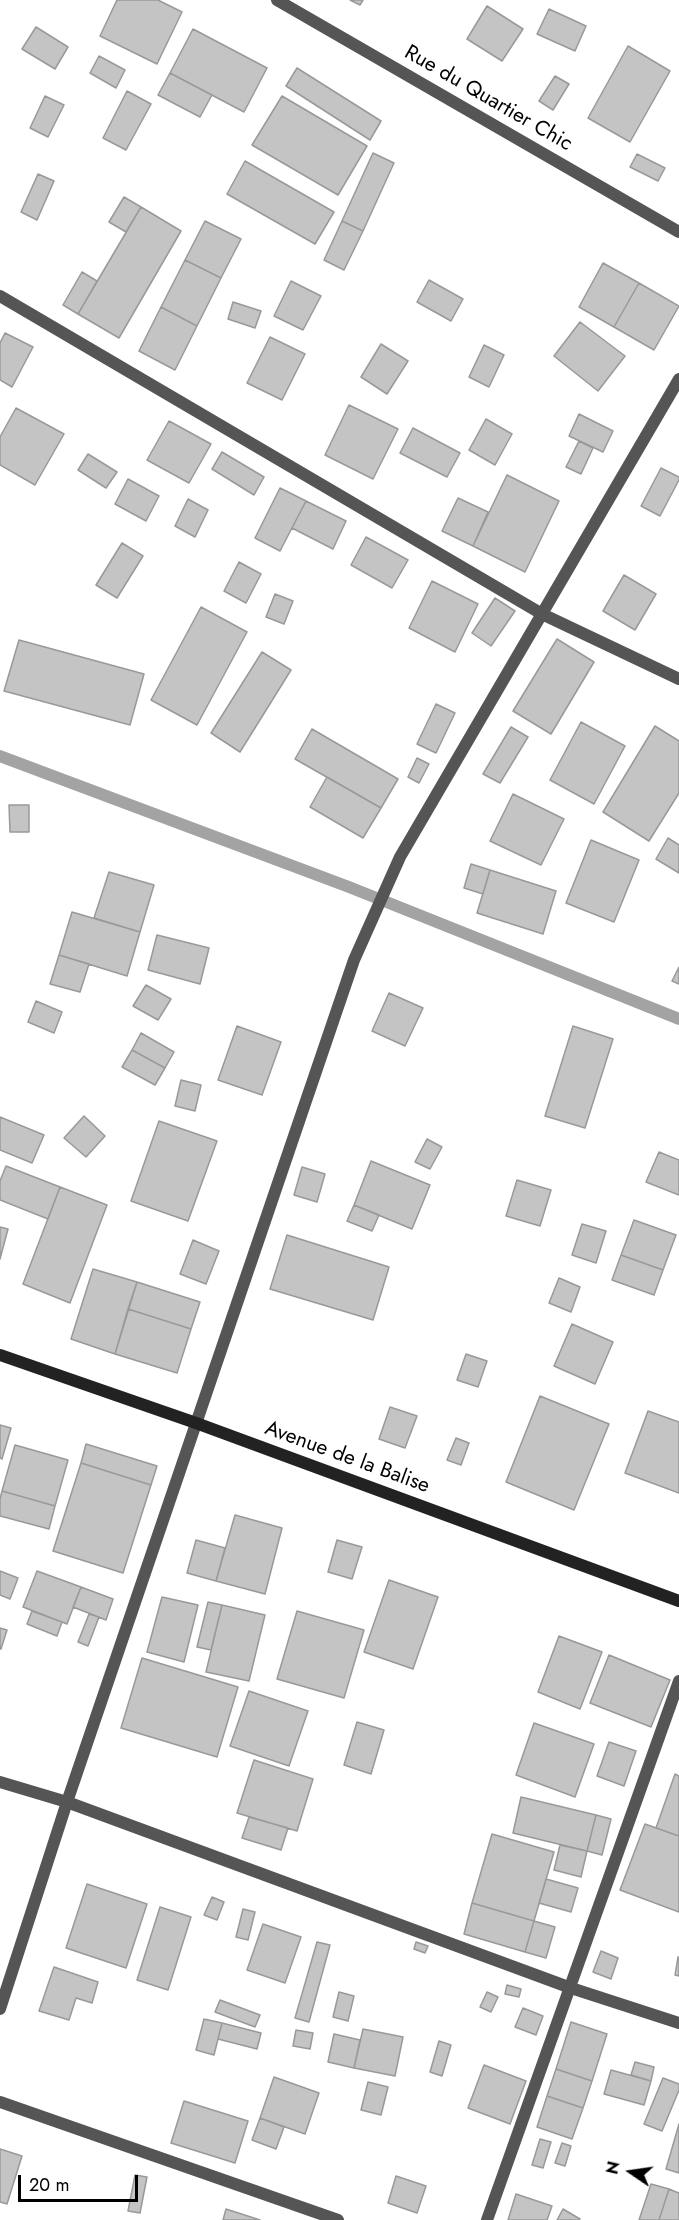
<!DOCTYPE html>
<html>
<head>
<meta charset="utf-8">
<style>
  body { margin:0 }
  #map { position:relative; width:679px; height:2220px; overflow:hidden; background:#fff; font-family:Jost,sans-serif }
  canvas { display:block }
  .north { position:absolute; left:601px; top:2142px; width:60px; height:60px; -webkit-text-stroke:4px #fff; paint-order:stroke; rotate:283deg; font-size:16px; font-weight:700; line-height:24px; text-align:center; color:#000 }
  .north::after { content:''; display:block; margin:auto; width:21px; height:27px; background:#000; clip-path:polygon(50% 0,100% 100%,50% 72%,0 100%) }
  .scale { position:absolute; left:18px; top:2175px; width:120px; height:27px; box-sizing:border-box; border:3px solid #000; border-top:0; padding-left:8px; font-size:18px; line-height:21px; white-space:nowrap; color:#000; -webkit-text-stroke:4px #fff; paint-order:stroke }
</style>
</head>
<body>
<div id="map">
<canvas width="679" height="2220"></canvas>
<div class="north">N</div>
<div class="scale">20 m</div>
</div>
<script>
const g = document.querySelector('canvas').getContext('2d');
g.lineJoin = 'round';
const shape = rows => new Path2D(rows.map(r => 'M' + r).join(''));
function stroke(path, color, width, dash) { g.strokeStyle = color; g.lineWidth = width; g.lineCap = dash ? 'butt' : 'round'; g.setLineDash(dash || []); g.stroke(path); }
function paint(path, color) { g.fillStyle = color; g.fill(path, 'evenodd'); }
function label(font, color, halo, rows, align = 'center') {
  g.font = font + ' Jost,sans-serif'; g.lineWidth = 4.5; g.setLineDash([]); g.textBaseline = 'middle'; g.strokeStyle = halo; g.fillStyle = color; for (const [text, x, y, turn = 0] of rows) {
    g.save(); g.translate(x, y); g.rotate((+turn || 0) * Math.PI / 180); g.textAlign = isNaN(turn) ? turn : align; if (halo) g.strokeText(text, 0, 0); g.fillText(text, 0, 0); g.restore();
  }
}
stroke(shape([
  [0,756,349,887,679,1019]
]), '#a3a3a3', 12);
const building = shape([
  [117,0,158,0,182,12,157,64,100,36,117,0],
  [350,0,363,0,360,5,350,0],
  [487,6,523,29,502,61,467,39,487,6],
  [549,9,586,26,575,51,537,34,549,9],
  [36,27,68,47,55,69,22,49,36,27],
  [193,29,267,68,244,112,170,73,193,29],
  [628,46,670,71,630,142,588,118,628,46],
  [99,56,125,70,116,88,90,73,99,56],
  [297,68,381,121,370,140,286,86,297,68],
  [170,73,212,95,200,117,158,95,170,73],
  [555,76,569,84,553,110,539,101,555,76],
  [127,91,151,104,126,150,103,138,127,91],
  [45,96,64,105,48,137,30,128,45,96],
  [282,96,367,146,338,195,252,145,282,96],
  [373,153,394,163,363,231,342,221,373,153],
  [637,154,665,168,658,181,630,167,637,154],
  [245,161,334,212,315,244,227,194,245,161],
  [38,174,54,181,37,220,21,212,38,174],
  [124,197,141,207,126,232,109,222,124,197],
  [141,207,181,231,119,338,78,314,141,207],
  [205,221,241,239,221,278,185,260,205,221],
  [342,221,363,231,344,270,324,260,342,221],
  [185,260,221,278,197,326,161,307,185,260],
  [603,263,639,283,614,327,579,307,603,263],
  [82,272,97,281,78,314,63,305,82,272],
  [429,280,463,299,451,321,417,302,429,280],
  [291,281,321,296,303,330,274,316,291,281],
  [639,283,679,306,654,350,614,327,639,283],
  [233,302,261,311,255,328,228,319,233,302],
  [161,307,197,326,175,370,139,351,161,307],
  [580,322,625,356,598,391,554,356,580,322],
  [5,333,33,347,12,387,0,380,0,343,5,333],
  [270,337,305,354,282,400,247,383,270,337],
  [381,344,408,361,387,394,361,377,381,344],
  [484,345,504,355,489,387,469,377,484,345],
  [349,405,398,429,373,479,325,455,349,405],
  [16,408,64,434,35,485,0,465,0,437,16,408],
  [579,414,613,431,603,452,569,436,579,414],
  [486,419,512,434,495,465,469,450,486,419],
  [169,421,211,444,189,483,147,460,169,421],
  [413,428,460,453,447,477,400,453,413,428],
  [579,441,593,448,581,474,566,467,579,441],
  [222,452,264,477,254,495,212,469,222,452],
  [88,454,117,472,106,488,78,470,88,454],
  [661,468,679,477,679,480,660,516,641,506,661,468],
  [507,475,559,501,525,572,473,546,507,475],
  [128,479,159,496,146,521,115,504,128,479],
  [280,488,306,501,280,551,255,538,280,488],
  [458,498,488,512,473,546,442,531,458,498],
  [188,499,208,510,195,537,175,526,188,499],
  [306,501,346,521,333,549,292,528,306,501],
  [366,537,408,560,392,588,351,565,366,537],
  [122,543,143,556,117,598,96,585,122,543],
  [239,562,261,574,246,603,224,591,239,562],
  [624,575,656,594,635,630,603,611,624,575],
  [432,581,478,604,455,652,409,628,432,581],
  [275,594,293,601,284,624,266,617,275,594],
  [495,598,515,611,491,646,472,633,495,598],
  [201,607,247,632,197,725,151,700,201,607],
  [557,639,594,662,551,734,513,711,557,639],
  [19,640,144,674,130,725,4,691,19,640],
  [262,652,291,670,240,752,211,733,262,652],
  [436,704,455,713,436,753,417,744,436,704],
  [581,722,625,746,594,804,550,780,581,722],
  [655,726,679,741,679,793,649,841,603,812,655,726],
  [511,727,528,737,500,783,483,774,511,727],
  [312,729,398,779,381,808,295,759,312,729],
  [417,758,429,764,419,783,408,777,417,758],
  [327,777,381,808,363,838,310,807,327,777],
  [513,794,564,819,541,865,490,841,513,794],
  [9,805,29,805,29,832,10,832,9,805],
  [668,838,679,845,679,873,656,859,668,838],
  [591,840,639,860,614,922,566,903,591,840],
  [471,864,490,870,483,894,464,888,471,864],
  [490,870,556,891,543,934,477,913,490,870],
  [109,872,154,885,140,932,94,918,109,872],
  [72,912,140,932,127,976,59,955,72,912],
  [157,935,209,948,200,984,148,970,157,935],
  [59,955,89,964,80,992,50,984,59,955],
  [679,967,679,984,672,981,679,967],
  [146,985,171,999,158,1020,133,1006,146,985],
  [389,993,423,1008,405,1046,372,1031,389,993],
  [36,1001,62,1012,54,1033,28,1022,36,1001],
  [237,1026,281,1042,262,1095,218,1080,237,1026],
  [573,1026,613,1039,585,1128,545,1116,573,1026],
  [141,1033,174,1052,165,1068,132,1050,141,1033],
  [132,1050,165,1068,155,1085,122,1067,132,1050],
  [181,1080,201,1085,195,1111,175,1106,181,1080],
  [84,1116,105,1136,86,1157,64,1138,84,1116],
  [0,1117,44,1135,32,1163,0,1150,0,1117],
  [159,1121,217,1141,188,1221,131,1201,159,1121],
  [427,1139,442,1147,430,1169,415,1162,427,1139],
  [659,1152,679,1160,679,1195,646,1182,659,1152],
  [371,1161,430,1185,412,1229,354,1205,371,1161],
  [6,1166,60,1187,48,1219,0,1200,0,1181,6,1166],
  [302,1167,325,1174,317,1202,294,1195,302,1167],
  [517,1180,551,1190,540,1226,506,1216,517,1180],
  [60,1187,107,1205,70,1303,23,1284,60,1187],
  [354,1205,379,1215,372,1231,347,1221,354,1205],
  [634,1220,676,1235,663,1270,621,1255,634,1220],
  [582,1224,606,1231,596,1263,572,1255,582,1224],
  [0,1227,8,1229,0,1259,0,1227],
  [287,1235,389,1267,373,1320,270,1289,287,1235],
  [193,1240,219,1251,206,1284,180,1274,193,1240],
  [621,1255,663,1270,654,1295,612,1280,621,1255],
  [93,1269,137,1282,115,1354,71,1339,93,1269],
  [559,1278,580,1287,571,1312,549,1303,559,1278],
  [137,1282,200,1302,191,1329,128,1309,137,1282],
  [128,1309,191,1329,177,1373,115,1354,128,1309],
  [572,1324,613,1342,595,1384,554,1366,572,1324],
  [466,1354,487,1361,478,1387,457,1380,466,1354],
  [540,1396,609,1424,574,1510,506,1482,540,1396],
  [390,1407,417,1416,405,1448,379,1439,390,1407],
  [648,1411,679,1422,679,1493,625,1473,648,1411],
  [0,1425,11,1428,2,1459,0,1458,0,1425],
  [456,1438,469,1443,461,1465,447,1460,456,1438],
  [86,1444,157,1466,151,1485,81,1463,86,1444],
  [15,1445,68,1460,55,1506,2,1491,15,1445],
  [81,1463,151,1485,123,1573,53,1551,81,1463],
  [2,1491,55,1506,49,1529,0,1516,0,1499,2,1491],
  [235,1515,282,1528,265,1594,216,1581,235,1515],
  [196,1540,225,1548,216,1581,187,1573,196,1540],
  [337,1540,362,1547,352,1579,328,1572,337,1540],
  [0,1571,18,1578,10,1599,0,1595,0,1571],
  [37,1571,81,1587,67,1624,23,1607,37,1571],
  [389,1580,438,1597,413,1669,364,1652,389,1580],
  [81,1587,113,1599,106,1620,73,1607,81,1587],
  [162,1597,198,1605,184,1662,147,1652,162,1597],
  [208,1602,222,1605,211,1650,197,1647,208,1602],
  [222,1605,265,1615,249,1681,206,1672,222,1605],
  [32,1611,62,1622,57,1636,27,1624,32,1611],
  [297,1611,364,1630,344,1698,277,1679,297,1611],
  [89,1614,99,1617,88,1646,78,1642,89,1614],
  [0,1628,7,1630,1,1649,0,1649,0,1628],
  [559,1636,602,1652,580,1709,538,1692,559,1636],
  [609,1655,670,1680,651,1727,590,1703,609,1655],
  [142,1658,238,1687,217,1757,121,1728,142,1658],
  [249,1691,308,1711,289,1766,230,1746,249,1691],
  [357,1722,384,1730,371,1774,344,1765,357,1722],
  [534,1723,594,1744,575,1797,516,1775,534,1723],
  [609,1742,636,1751,624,1786,597,1776,609,1742],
  [254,1760,313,1779,297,1831,237,1813,254,1760],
  [675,1774,679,1776,679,1836,656,1828,675,1774],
  [521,1797,596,1815,587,1851,513,1833,521,1797],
  [596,1815,611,1819,602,1855,587,1851,596,1815],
  [249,1817,288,1828,281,1850,242,1838,249,1817],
  [645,1824,679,1836,679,1912,620,1890,645,1824],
  [492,1834,554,1852,534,1921,472,1903,492,1834],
  [560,1845,587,1851,581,1877,554,1870,560,1845],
  [546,1879,578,1888,571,1912,539,1903,546,1879],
  [87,1884,147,1904,126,1968,66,1948,87,1884],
  [212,1897,224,1902,217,1920,204,1915,212,1897],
  [472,1903,534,1921,525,1952,464,1934,472,1903],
  [160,1907,191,1917,168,1990,137,1980,160,1907],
  [243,1909,255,1912,248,1940,236,1937,243,1909],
  [534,1921,555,1927,546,1958,525,1952,534,1921],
  [263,1924,301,1937,285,1983,247,1970,263,1924],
  [317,1942,330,1945,309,2022,295,2018,317,1942],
  [416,1942,428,1946,425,1953,414,1949,416,1942],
  [601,1951,618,1958,611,1979,593,1972,601,1951],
  [678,1957,679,1957,679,1976,675,1975,678,1957],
  [54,1967,98,1982,92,2003,76,1998,69,2020,39,2011,54,1967],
  [507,1985,521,1989,519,1997,505,1994,507,1985],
  [339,1992,354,1996,348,2021,333,2017,339,1992],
  [487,1992,498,1997,491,2012,480,2007,487,1992],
  [220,2000,260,2015,255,2027,215,2012,220,2000],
  [523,2008,543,2016,536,2035,515,2027,523,2008],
  [204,2019,222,2023,214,2055,196,2050,204,2019],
  [571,2022,607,2034,592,2081,556,2069,571,2022],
  [222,2023,261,2033,257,2049,218,2039,222,2023],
  [363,2029,403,2037,395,2076,354,2068,363,2029],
  [296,2030,313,2033,310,2049,293,2046,296,2030],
  [334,2034,360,2040,354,2068,328,2062,334,2034],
  [439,2041,451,2045,442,2076,430,2072,439,2041],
  [635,2062,654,2067,651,2081,631,2075,635,2062],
  [484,2065,526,2081,510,2124,468,2108,484,2065],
  [556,2069,592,2081,583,2108,547,2096,556,2069],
  [611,2070,651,2081,644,2105,604,2094,611,2070],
  [274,2077,319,2093,305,2134,260,2118,274,2077],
  [663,2078,679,2084,679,2090,662,2131,644,2124,663,2078],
  [368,2082,388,2087,381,2115,361,2110,368,2082],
  [547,2096,583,2108,572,2139,537,2127,547,2096],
  [184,2101,248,2121,235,2163,171,2143,184,2101],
  [260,2118,284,2127,276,2149,252,2140,260,2118],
  [679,2124,679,2173,666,2169,679,2124],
  [540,2139,551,2142,543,2168,532,2165,540,2139],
  [562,2143,571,2146,565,2166,555,2163,562,2143],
  [0,2149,22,2156,7,2204,0,2202,0,2149],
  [135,2175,147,2177,140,2213,128,2211,135,2175],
  [396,2176,426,2186,417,2213,388,2203,396,2176],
  [651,2184,669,2189,659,2220,639,2220,651,2184],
  [669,2189,679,2193,679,2220,659,2220,669,2189],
  [516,2194,552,2206,547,2220,508,2220,516,2194],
  [226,2209,260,2220,223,2220,226,2209],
  [563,2209,580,2219,579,2220,557,2220,563,2209]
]);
paint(building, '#c4c4c4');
stroke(building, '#999', 1.5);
stroke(shape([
  [277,0,679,232],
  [0,296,542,614,679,679],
  [0,1782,67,1802,571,1988,679,2023],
  [0,2009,67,1802,354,960,400,857,679,379],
  [0,2102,338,2220],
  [487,2220,679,1681]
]), '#555', 12);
stroke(shape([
  [0,1355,196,1423,679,1601]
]), '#222', 12);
label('21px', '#000', '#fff', [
  ["Rue du Quartier Chic",488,99,30],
  ["Avenue de la Balise",347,1458,20]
]);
</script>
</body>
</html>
